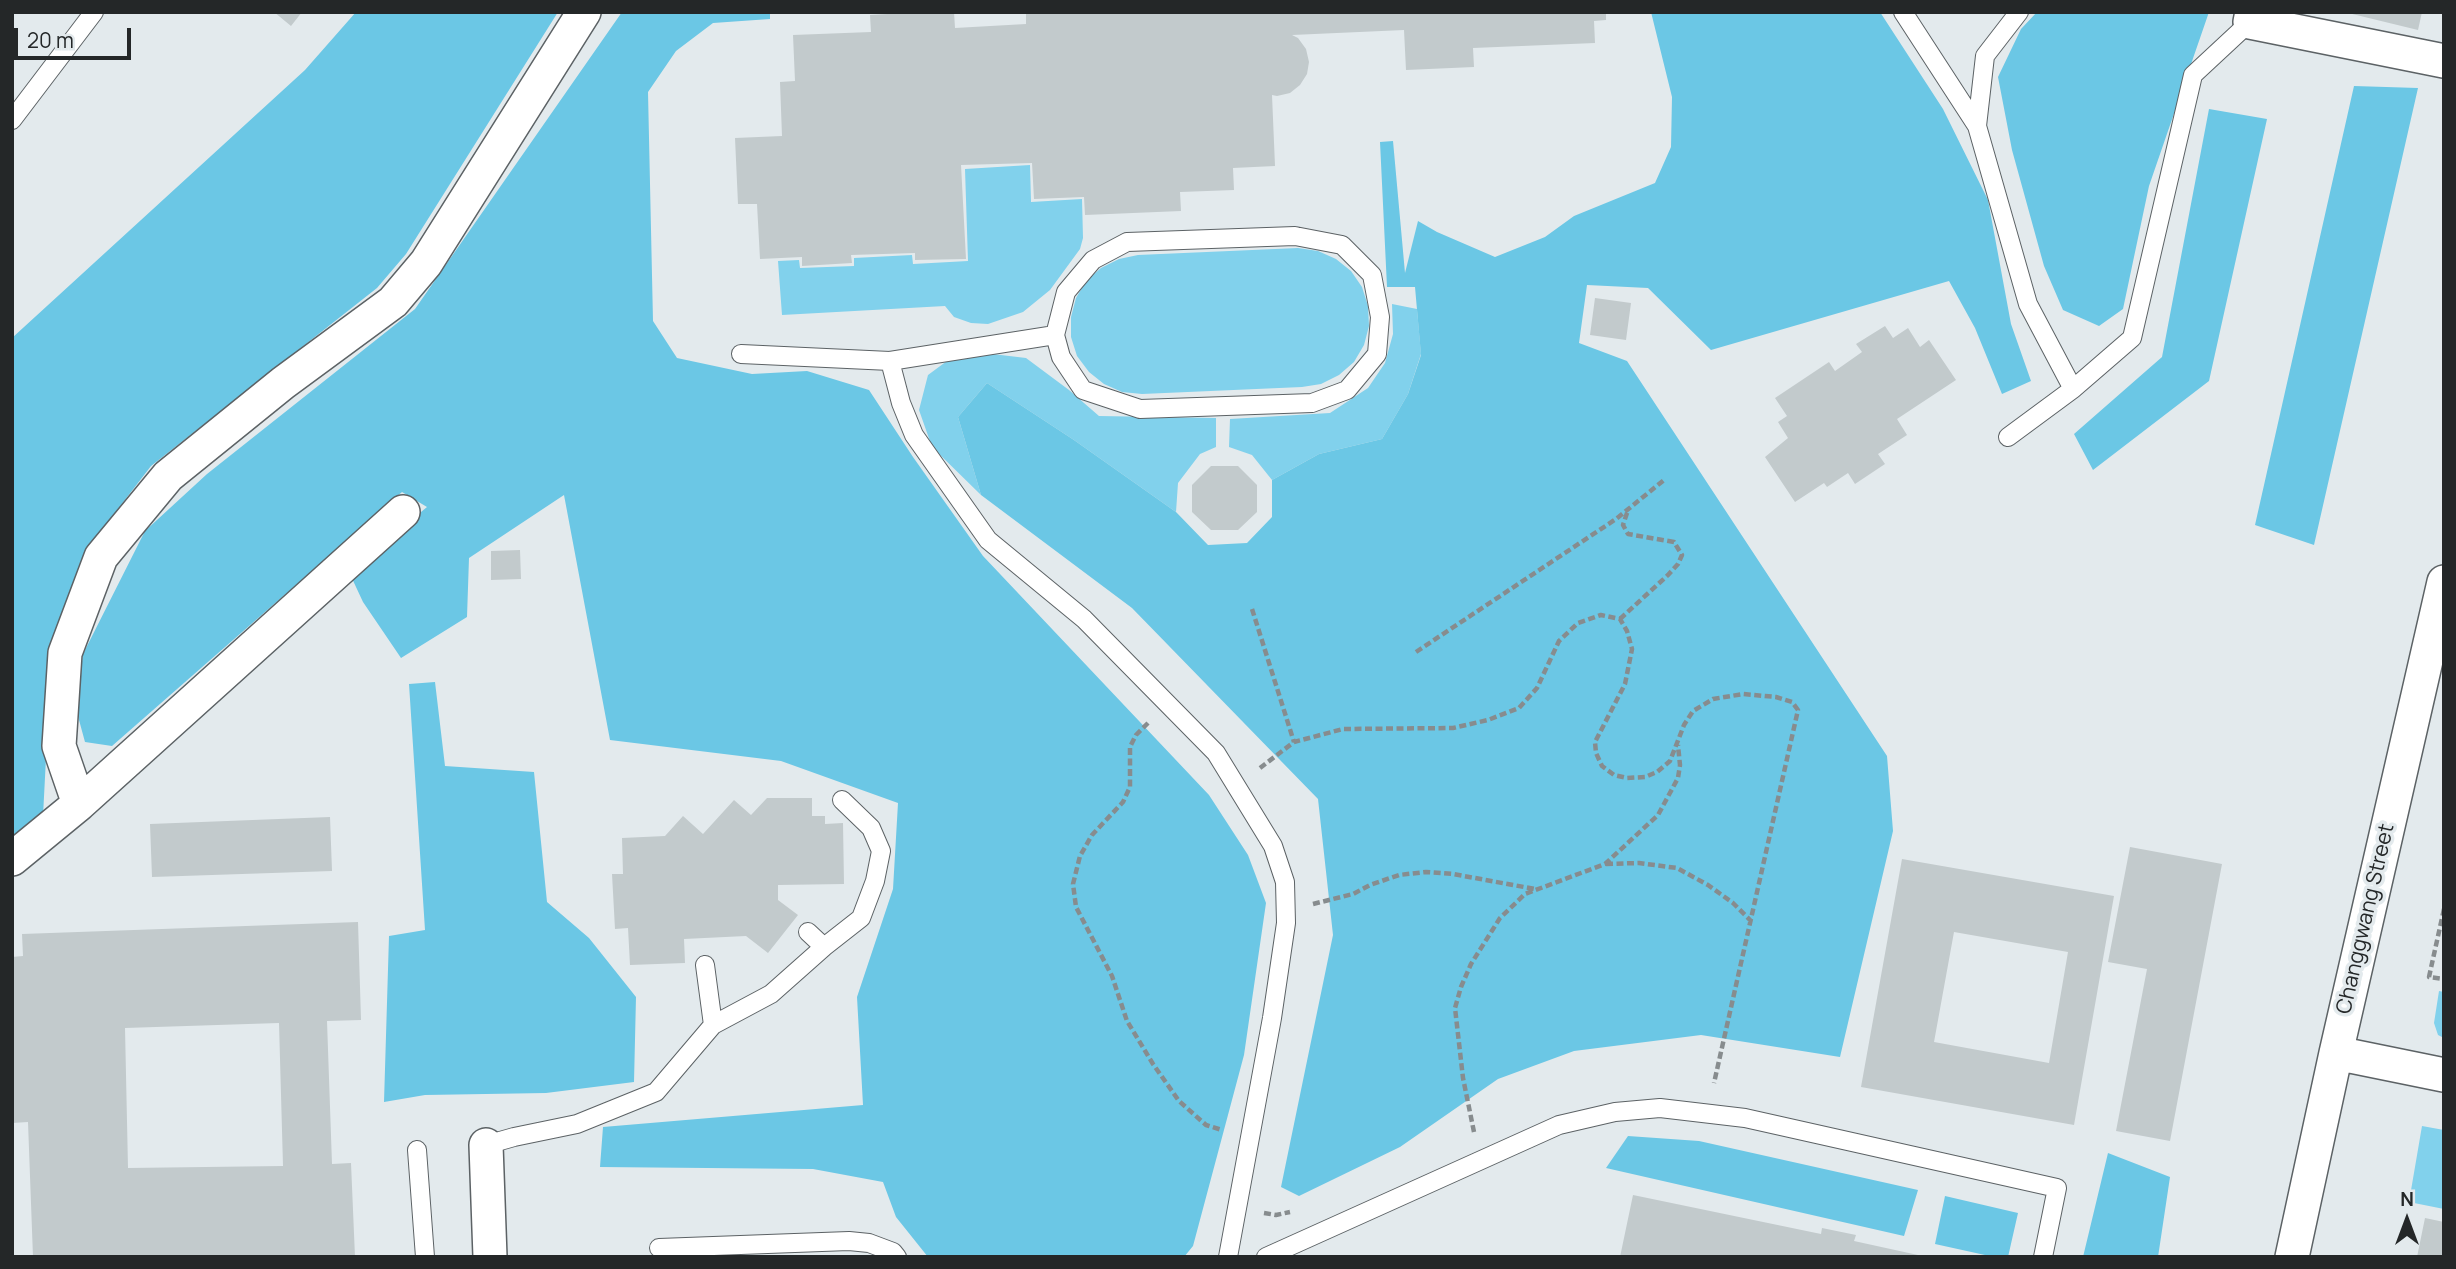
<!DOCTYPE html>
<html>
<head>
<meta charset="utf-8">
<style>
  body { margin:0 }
  #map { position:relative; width:2456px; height:1269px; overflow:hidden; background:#e3eaed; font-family:Manrope,sans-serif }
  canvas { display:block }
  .frame { position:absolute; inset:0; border:14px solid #242728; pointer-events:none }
  .north { position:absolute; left:2372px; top:1185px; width:70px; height:70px; -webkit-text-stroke:5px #e3eaed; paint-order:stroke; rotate:0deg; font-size:19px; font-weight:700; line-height:28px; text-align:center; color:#242728 }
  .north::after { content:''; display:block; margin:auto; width:24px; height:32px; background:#242728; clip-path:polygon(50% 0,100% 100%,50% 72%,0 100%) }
  .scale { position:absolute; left:14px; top:28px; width:117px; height:32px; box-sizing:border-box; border:4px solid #242728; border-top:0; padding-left:9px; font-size:21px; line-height:24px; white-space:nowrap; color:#242728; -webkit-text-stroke:5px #e3eaed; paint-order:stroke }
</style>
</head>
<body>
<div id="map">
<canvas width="2456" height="1269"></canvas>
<div class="frame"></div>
<div class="north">N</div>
<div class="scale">20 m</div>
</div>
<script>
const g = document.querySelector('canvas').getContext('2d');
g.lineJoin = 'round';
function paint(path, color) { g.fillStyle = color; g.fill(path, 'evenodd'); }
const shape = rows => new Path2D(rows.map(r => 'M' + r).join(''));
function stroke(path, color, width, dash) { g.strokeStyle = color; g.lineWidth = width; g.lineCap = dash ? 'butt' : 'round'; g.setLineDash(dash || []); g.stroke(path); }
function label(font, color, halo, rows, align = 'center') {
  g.font = font + ' Manrope,sans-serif'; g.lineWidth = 7; g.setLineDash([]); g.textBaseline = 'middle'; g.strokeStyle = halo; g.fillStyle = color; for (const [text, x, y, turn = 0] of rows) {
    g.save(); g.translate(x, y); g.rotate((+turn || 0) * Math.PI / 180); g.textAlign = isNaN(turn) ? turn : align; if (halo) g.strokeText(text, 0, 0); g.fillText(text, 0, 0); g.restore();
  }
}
paint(shape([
  [1030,165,1031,202,1082,199,1083,238,1080,249,1050,290,1023,312,988,324,971,323,954,317,945,306,782,315,778,261,799,260,800,268,854,266,854,258,912,255,913,264,968,261,965,169],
  [1298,248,1318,251,1336,259,1351,271,1362,287,1368,306,1369,326,1364,345,1354,362,1339,375,1321,384,1302,387,1142,394,1122,392,1104,384,1089,372,1077,356,1071,337,1071,317,1076,298,1086,281,1101,268,1119,259,1138,255],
  [1392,304,1417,309,1421,354,1408,394,1382,439,1319,454,1272,480,1252,455,1229,447,1230,419,1330,413,1368,388,1385,363,1393,334],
  [984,353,1026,358,1069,390,1099,416,1216,418,1216,447,1200,454,1178,483,1176,512,1074,440,987,383,958,417,981,495,932,447,919,410,928,375,951,358],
  [2439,991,2444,992,2444,1038,2438,1035,2434,1023],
  [2422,1126,2444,1130,2444,1209,2409,1202]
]), '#81d1ec');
paint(shape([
  [356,12,558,12,406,254,377,288,151,466,84,553,51,661,43,816,12,842,12,338,305,70],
  [622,12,770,12,770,19,713,23,676,51,648,92,653,321,677,358,752,374,807,371,869,390,913,457,983,556,1209,795,1248,855,1266,903,1244,1055,1193,1246,1184,1257,928,1257,896,1217,883,1182,813,1169,600,1167,603,1127,863,1105,857,997,893,889,898,803,781,761,610,740,564,495,469,558,467,617,401,658,363,602,349,572,427,507,402,492,112,746,85,742,76,709,83,654,145,531,207,474,415,309],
  [1651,12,1880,12,1943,109,1988,200,2011,324,2031,381,2002,394,1975,328,1949,281,1711,350,1648,288,1587,285,1579,343,1627,361,1887,756,1893,831,1840,1057,1701,1035,1574,1051,1498,1079,1400,1147,1299,1196,1281,1187,1333,935,1318,799,1132,608,981,495,958,417,987,383,1074,440,1176,512,1208,545,1247,543,1272,517,1272,480,1319,454,1382,439,1408,394,1421,355,1415,287,1387,287,1380,142,1393,141,1405,273,1418,221,1437,232,1495,257,1545,237,1574,216,1655,183,1671,147,1672,97],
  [2037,12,2209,12,2149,186,2123,309,2099,326,2063,310,2044,266,2012,150,1998,77,2021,29],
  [2354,86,2418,88,2314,545,2255,525],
  [2209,109,2267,119,2209,381,2093,470,2074,434,2162,357],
  [435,682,445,766,534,772,547,902,589,938,636,997,634,1082,546,1093,425,1095,384,1102,389,936,425,930,409,684],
  [1628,1136,1699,1141,1918,1190,1904,1236,1606,1168],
  [2108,1153,2170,1177,2158,1257,2083,1257],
  [1945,1196,2018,1213,2008,1257,1994,1257,1935,1244]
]), '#6bc7e5');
paint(shape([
  [274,12,302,12,291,26],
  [921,12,954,12,955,28,1026,24,1026,12,1606,12,1606,20,1594,21,1595,43,1473,48,1474,67,1406,70,1404,30,1292,35,1298,38,1306,49,1309,62,1307,74,1300,85,1290,93,1277,96,1272,95,1275,166,1233,168,1234,190,1180,192,1181,211,1085,215,1084,197,1034,199,1032,163,961,165,966,259,915,260,915,253,851,255,852,263,802,266,802,257,760,259,757,204,738,204,735,138,782,136,780,82,795,81,793,35,871,32,870,15],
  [2344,12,2422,12,2418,30],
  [1595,298,1631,303,1626,340,1590,335],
  [1885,326,1893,338,1908,328,1920,347,1929,340,1956,380,1897,419,1907,435,1878,454,1885,464,1855,484,1848,473,1827,487,1824,483,1795,502,1765,457,1788,438,1778,422,1787,416,1775,398,1829,362,1835,371,1862,352,1856,344],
  [1211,466,1238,466,1257,485,1257,512,1238,530,1211,530,1192,512,1192,485],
  [520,550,521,579,491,580,491,551],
  [767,798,812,798,812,816,825,816,825,824,843,823,844,884,778,885,778,900,798,915,768,953,746,936,684,939,685,963,630,965,628,928,615,929,612,874,623,874,622,838,665,836,683,816,703,834,734,800,751,815],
  [330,817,332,871,152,877,150,824],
  [2130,847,2222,864,2170,1141,2116,1131,2147,969,2108,962],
  [1902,859,2114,896,2074,1125,1861,1087],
  [1954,932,2068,952,2049,1063,1934,1042],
  [358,922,361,1020,327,1021,332,1164,351,1163,355,1257,33,1257,28,1122,12,1123,12,957,23,956,22,934],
  [279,1023,283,1166,128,1168,125,1028],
  [1633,1195,1821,1234,1822,1228,1856,1235,1854,1241,1927,1257,1620,1257],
  [2425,1218,2444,1222,2444,1257,2417,1257]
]), '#c2cacc');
const lane = shape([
  [1903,12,1977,126],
  [2019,12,1985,56,1977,126,2028,304,2073,389],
  [12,120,94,12],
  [1295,236,1342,245,1372,275,1380,317,1377,354,1347,390,1312,403,1140,409,1083,390,1061,357,1055,335,1066,292,1093,260,1127,242,1295,236],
  [741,354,890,361,1055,335],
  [890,361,901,403,914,435,988,540,1084,619,1216,753,1273,846,1285,882,1286,923,1272,1018,1228,1257],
  [2008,437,2073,389,2132,338,2193,75,2250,22],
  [808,932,824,947],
  [705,965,713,1025],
  [486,1145,514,1137,577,1124,656,1092,713,1025,771,994,824,947,861,918,875,881,881,851,871,828,842,800],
  [417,1150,425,1257],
  [659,1248,849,1241,869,1243,893,1252,897,1257],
  [1266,1257,1559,1125,1615,1112,1660,1108,1745,1118,2057,1188,2043,1257]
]);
const street = shape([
  [2252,12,2250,22,2444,61],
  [79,804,59,746,65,653,101,557,168,476,283,383,393,302,426,263,584,12],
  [12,859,79,804,403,512],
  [2336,1053,2444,1075],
  [486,1145,490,1257],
  [2292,1257,2336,1053,2444,582]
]);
stroke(lane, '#5c6265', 20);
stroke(street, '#5c6265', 36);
stroke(shape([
  [1252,609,1294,742],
  [1620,619,1668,575,1678,564,1682,555,1674,542,1628,534,1623,525,1628,510],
  [1416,652,1616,519,1664,480],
  [1148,723,1136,735,1130,747,1130,787,1123,802,1092,835,1080,856,1073,884,1076,907,1112,976,1127,1021,1153,1064,1179,1101,1206,1125,1222,1130],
  [1260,768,1294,742,1343,729,1453,728,1488,720,1519,708,1537,688,1559,641,1578,623,1601,615,1620,619,1627,631,1632,649,1625,684,1595,742,1596,753,1602,766,1614,775,1627,778,1645,777,1657,772,1670,761,1684,725,1693,711,1713,699,1743,694,1776,697,1792,702,1798,710,1714,1083],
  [1606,864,1639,863,1677,868,1708,885,1733,903,1751,921],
  [1313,904,1353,894,1370,885,1399,875,1426,872,1453,874,1535,889],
  [2444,909,2429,977,2444,979],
  [1474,1132,1463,1078,1455,1008,1461,987,1471,964,1500,918,1525,894,1605,864,1658,815,1678,778,1680,765,1678,745],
  [1264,1213,1276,1215,1290,1212]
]), '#878c8e', 4.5, [7, 3.5]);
stroke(lane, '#fff', 18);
stroke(street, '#fff', 33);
label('21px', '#242728', '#e3eaed', [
  ["Changgwang Street",2366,919,-77]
]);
</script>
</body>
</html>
